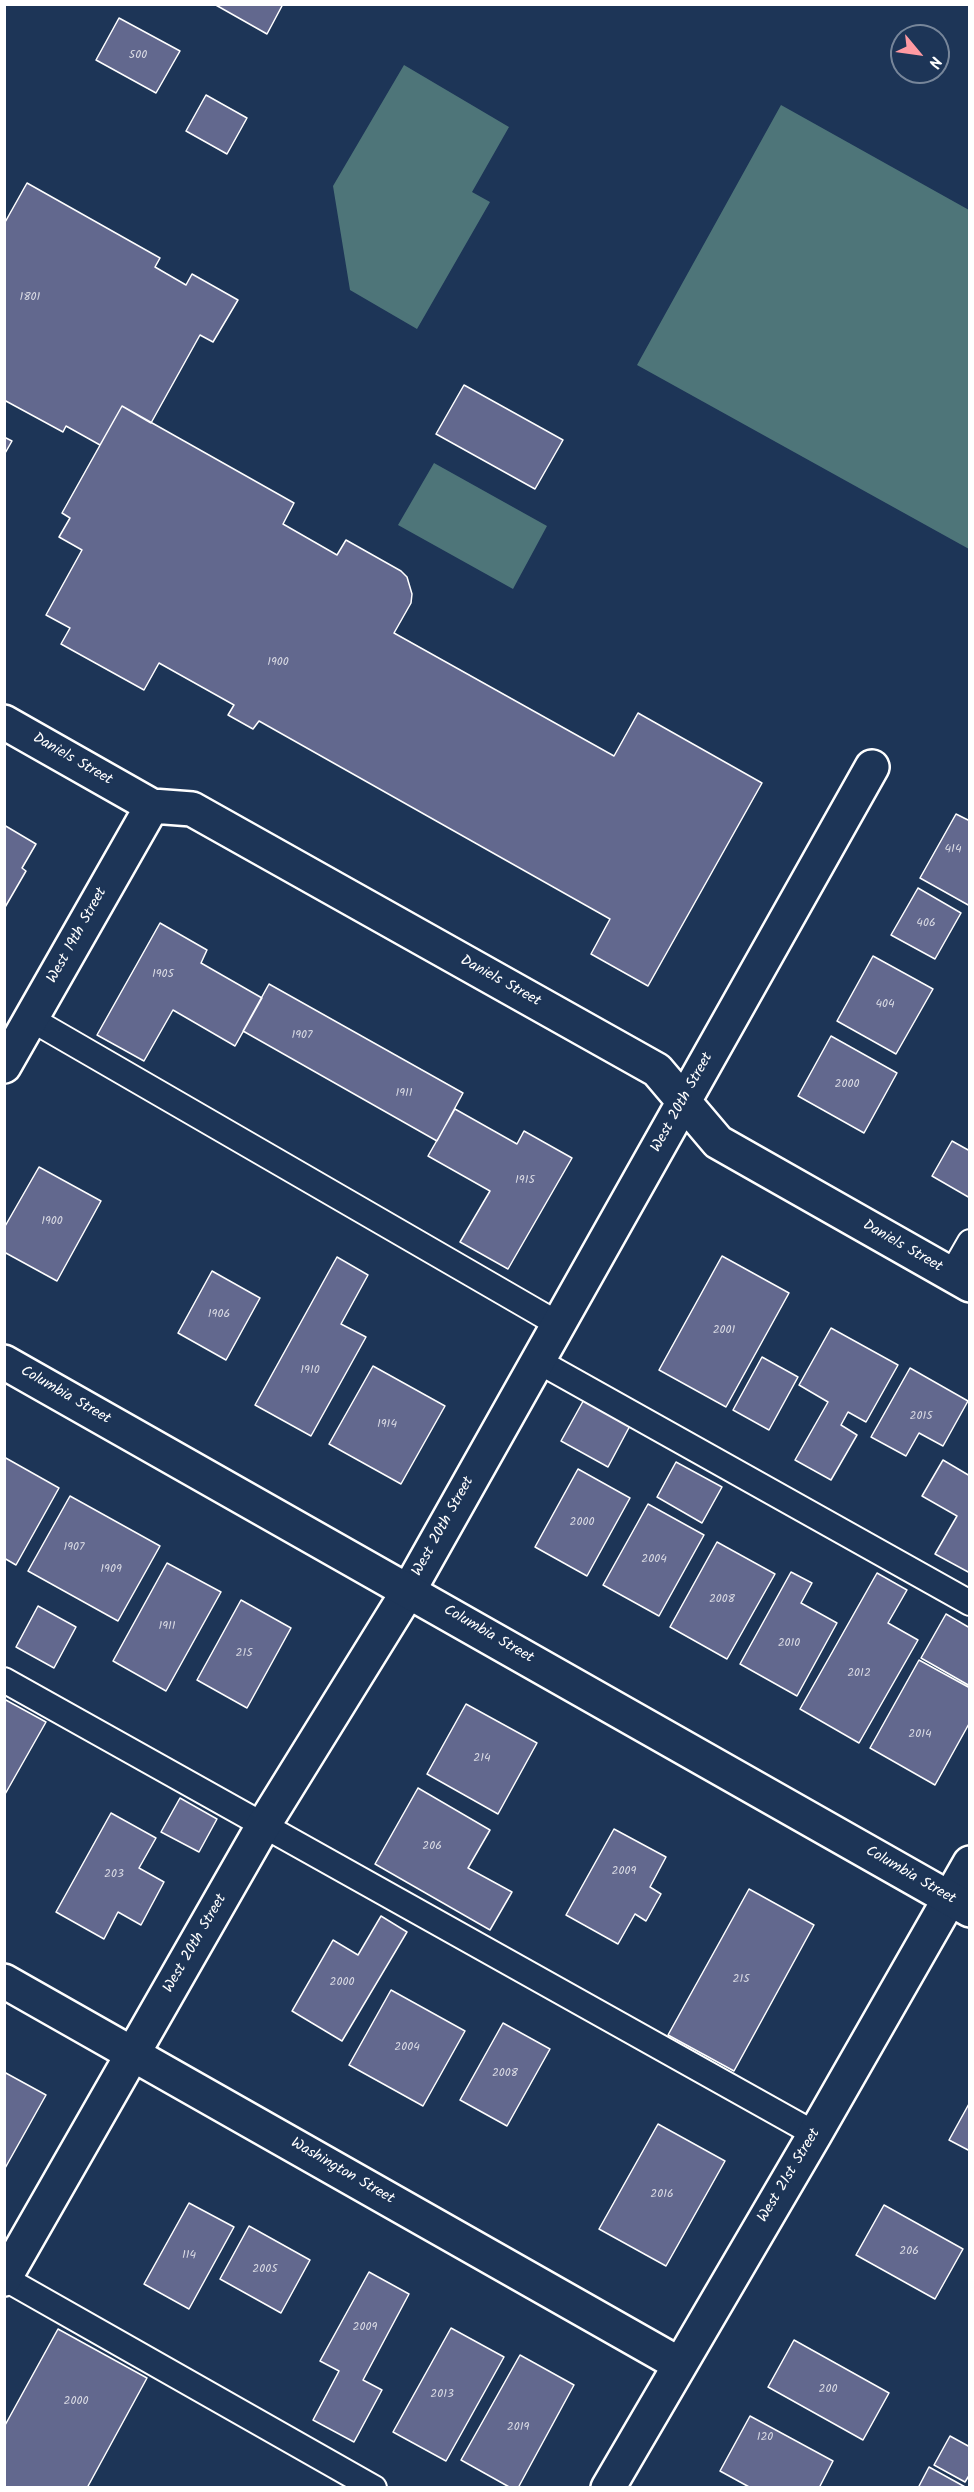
<!DOCTYPE html>
<html>
<head>
<meta charset="utf-8">
<style>
  body { margin:0 }
  #map { position:relative; width:974px; height:2492px; overflow:hidden; background:#1d3557; font-family:Kalam,sans-serif }
  canvas { display:block }
  .frame { position:absolute; inset:0; border:6px solid #fff; pointer-events:none }
  .north { position:absolute; left:890px; top:24px; width:60px; height:60px; box-sizing:border-box; background:#1d3557; border:2px solid #77869a; border-radius:50%; rotate:119deg; font-size:16px; font-weight:700; line-height:24px; text-align:center; color:#fff }
  .north::after { content:''; display:block; margin:auto; width:21px; height:27px; background:#ff9aa2; clip-path:polygon(50% 0,100% 100%,50% 72%,0 100%) }
</style>
</head>
<body>
<div id="map">
<canvas width="974" height="2492"></canvas>
<div class="frame"></div>
<div class="north">N</div>
</div>
<script>
const g = document.querySelector('canvas').getContext('2d');
g.lineJoin = 'round';
function paint(path, color) { g.fillStyle = color; g.fill(path, 'evenodd'); }
const shape = rows => new Path2D(rows.map(r => 'M' + r).join(''));
function stroke(path, color, width, dash) { g.strokeStyle = color; g.lineWidth = width; g.lineCap = dash ? 'butt' : 'round'; g.setLineDash(dash || []); g.stroke(path); }
function label(font, color, halo, rows, align = 'center') {
  g.font = font + ' Kalam,sans-serif'; g.lineWidth = 4.5; g.setLineDash([]); g.textBaseline = 'middle'; g.strokeStyle = halo; g.fillStyle = color; for (const [text, x, y, turn = 0] of rows) {
    g.save(); g.translate(x, y); g.rotate((+turn || 0) * Math.PI / 180); g.textAlign = isNaN(turn) ? turn : align; if (halo) g.strokeText(text, 0, 0); g.fillText(text, 0, 0); g.restore();
  }
}
paint(shape([
  [404,65,509,127,472,192,490,202,417,329,350,290,333,186],
  [781,105,969,210,969,549,637,365],
  [434,463,547,526,513,589,398,525]
]), '#4e7579');
const building = shape([
  [214,4,283,4,267,34,214,4],
  [119,18,180,51,156,93,96,60,119,18],
  [206,95,247,118,227,154,186,131,206,95],
  [27,183,160,258,155,267,186,285,192,274,238,300,213,342,200,335,151,423,122,406,100,445,66,426,63,432,4,400,4,224,27,183],
  [464,385,563,440,535,489,436,434,464,385],
  [122,406,294,503,283,524,337,555,346,540,401,571,407,577,412,594,411,603,394,633,614,756,638,713,762,783,648,986,591,954,610,919,259,721,253,729,228,715,234,705,159,663,144,690,61,644,70,628,46,615,82,550,59,537,70,518,62,513,122,406],
  [4,437,12,441,4,455,4,437],
  [956,814,970,821,970,906,920,878,956,814],
  [4,825,36,844,22,868,26,871,4,909,4,825],
  [918,888,961,913,935,959,891,935,918,888],
  [160,923,207,950,201,963,262,998,235,1046,173,1010,144,1061,97,1035,160,923],
  [873,956,933,989,896,1054,837,1021,873,956],
  [269,984,463,1093,437,1141,243,1031,269,984],
  [831,1036,897,1073,864,1133,798,1096,831,1036],
  [455,1109,517,1144,524,1131,572,1158,508,1269,460,1242,490,1191,428,1156,455,1109],
  [952,1141,970,1151,970,1198,932,1176,952,1141],
  [39,1167,101,1201,57,1281,4,1252,4,1228,39,1167],
  [722,1256,789,1293,726,1407,659,1370,722,1256],
  [337,1257,368,1275,341,1324,366,1337,311,1436,255,1405,337,1257],
  [212,1271,260,1298,226,1360,178,1333,212,1271],
  [831,1328,898,1365,866,1422,848,1412,841,1425,857,1435,831,1480,795,1460,828,1402,799,1385,831,1328],
  [762,1357,798,1377,769,1430,733,1410,762,1357],
  [373,1366,445,1406,401,1484,329,1444,373,1366],
  [910,1368,968,1401,943,1446,919,1433,906,1456,871,1437,910,1368],
  [586,1396,632,1422,608,1467,561,1441,586,1396],
  [4,1457,59,1488,16,1565,4,1558,4,1457],
  [943,1460,970,1476,970,1573,935,1554,957,1516,922,1496,943,1460],
  [676,1462,722,1487,702,1523,657,1497,676,1462],
  [578,1469,630,1498,587,1576,535,1547,578,1469],
  [70,1496,160,1546,118,1621,28,1571,70,1496],
  [648,1504,704,1535,659,1616,603,1585,648,1504],
  [717,1542,775,1574,727,1659,670,1627,717,1542],
  [167,1563,221,1592,166,1691,113,1661,167,1563],
  [791,1572,812,1583,801,1603,837,1623,797,1696,740,1664,791,1572],
  [877,1573,907,1590,888,1623,918,1640,859,1743,800,1709,877,1573],
  [241,1600,291,1628,247,1708,197,1680,241,1600],
  [38,1606,76,1627,54,1668,16,1647,38,1606],
  [946,1614,970,1628,970,1686,921,1658,946,1614],
  [919,1660,970,1688,970,1722,935,1785,870,1748,919,1660],
  [4,1699,46,1722,4,1796,4,1699],
  [466,1704,537,1743,498,1814,427,1774,466,1704],
  [418,1788,490,1830,468,1868,512,1892,490,1930,375,1864,418,1788],
  [180,1798,217,1819,199,1852,161,1832,180,1798],
  [111,1813,156,1838,139,1868,164,1882,141,1925,118,1912,104,1939,56,1912,111,1813],
  [614,1829,666,1857,650,1887,661,1894,646,1921,635,1914,618,1944,566,1915,614,1829],
  [749,1889,814,1925,734,2071,668,2035,749,1889],
  [381,1916,407,1932,342,2041,292,2011,333,1940,358,1955,381,1916],
  [391,1990,465,2031,423,2106,349,2065,391,1990],
  [503,2023,550,2049,507,2126,460,2100,503,2023],
  [4,2072,46,2095,4,2170,4,2072],
  [970,2102,970,2151,949,2140,970,2102],
  [658,2124,725,2161,666,2266,599,2229,658,2124],
  [189,2203,234,2227,189,2309,144,2284,189,2203],
  [884,2205,963,2249,935,2299,856,2255,884,2205],
  [249,2226,310,2260,281,2313,220,2279,249,2226],
  [369,2272,409,2294,363,2380,382,2390,354,2442,313,2420,339,2371,320,2361,369,2272],
  [451,2328,504,2357,446,2461,393,2432,451,2328],
  [58,2329,147,2378,87,2488,4,2488,4,2427,58,2329],
  [794,2340,889,2393,863,2440,768,2387,794,2340],
  [520,2355,574,2385,518,2488,511,2488,461,2460,520,2355],
  [750,2416,833,2461,819,2488,751,2488,720,2471,750,2416],
  [950,2436,970,2447,970,2474,965,2482,934,2465,950,2436],
  [929,2467,967,2488,918,2488,929,2467]
]);
paint(building, '#62688e');
stroke(building, '#fff', 1.5);
const lane = shape([
  [31,1019,558,1324],
  [951,1275,970,1242],
  [538,1361,970,1603],
  [4,1680,815,2134],
  [4,2278,374,2488]
]);
const street = shape([
  [4,722,152,806,192,809,657,1070,718,1142,970,1285],
  [4,1066,152,806],
  [4,1981,679,2364],
  [4,2279,263,1826,409,1590,872,767],
  [608,2488,815,2134,970,1863]
]);
const secondary = shape([
  [4,1362,970,1910]
]);
stroke(lane, '#fff', 28);
stroke(street, '#fff', 38);
stroke(secondary, '#fff', 38);
stroke(lane, '#1d3557', 24);
stroke(street, '#1d3557', 33);
stroke(secondary, '#1d3557', 33);
label('12px', '#d8d9e3', null, [
  ["500",138,56],
  ["1801",30,298],
  ["1900",278,663],
  ["414",953,850],
  ["406",926,924],
  ["1905",163,975],
  ["404",885,1005],
  ["1907",302,1036],
  ["2000",847,1085],
  ["1911",404,1094],
  ["1915",525,1181],
  ["1900",52,1222],
  ["1906",219,1315],
  ["2001",724,1331],
  ["1910",310,1371],
  ["2015",921,1417],
  ["1914",387,1425],
  ["2000",582,1523],
  ["1907",74,1548],
  ["2004",654,1560],
  ["1909",111,1570],
  ["2008",722,1600],
  ["1911",167,1627],
  ["2010",789,1644],
  ["215",244,1654],
  ["2012",859,1674],
  ["2014",920,1735],
  ["214",482,1759],
  ["206",432,1847],
  ["2009",624,1872],
  ["203",114,1875],
  ["215",741,1980],
  ["2000",342,1983],
  ["2004",407,2048],
  ["2008",505,2074],
  ["2016",662,2195],
  ["206",909,2252],
  ["114",189,2256],
  ["2005",265,2270],
  ["2009",365,2328],
  ["200",828,2390],
  ["2013",442,2395],
  ["2000",76,2402],
  ["2019",518,2428],
  ["120",765,2438]
]);
label('15px', '#fff', '#1d3557', [
  ["Daniels Street",72,760,30],
  ["West 19th Street",78,936,-61],
  ["Daniels Street",500,982,29],
  ["West 20th Street",683,1103,-61],
  ["Daniels Street",902,1247,30],
  ["Columbia Street",65,1396,30],
  ["West 20th Street",444,1527,-61],
  ["Columbia Street",488,1635,30],
  ["Columbia Street",910,1876,30],
  ["West 20th Street",196,1944,-60],
  ["Washington Street",342,2172,30],
  ["West 21st Street",790,2176,-59]
]);
</script>
</body>
</html>
